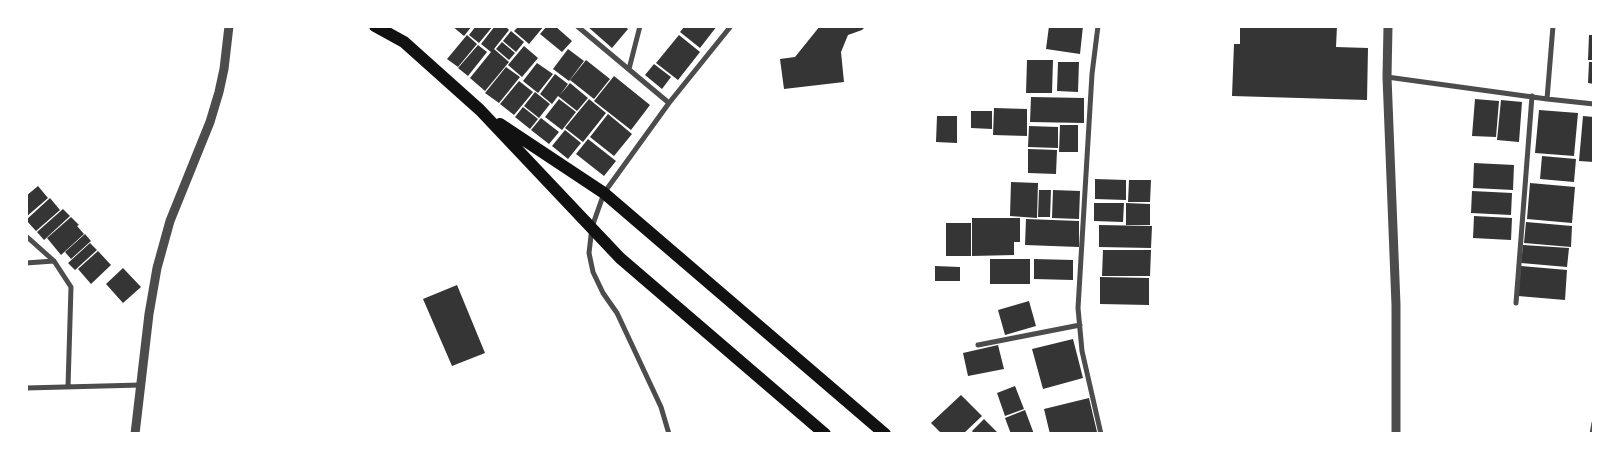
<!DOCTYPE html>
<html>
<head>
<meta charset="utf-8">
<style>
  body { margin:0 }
  #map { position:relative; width:1620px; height:460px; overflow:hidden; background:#fff; font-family:Lato,sans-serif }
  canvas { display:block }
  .frame { position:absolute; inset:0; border:28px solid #fff; pointer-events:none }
</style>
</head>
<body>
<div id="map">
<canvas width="1620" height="460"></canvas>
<div class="frame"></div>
</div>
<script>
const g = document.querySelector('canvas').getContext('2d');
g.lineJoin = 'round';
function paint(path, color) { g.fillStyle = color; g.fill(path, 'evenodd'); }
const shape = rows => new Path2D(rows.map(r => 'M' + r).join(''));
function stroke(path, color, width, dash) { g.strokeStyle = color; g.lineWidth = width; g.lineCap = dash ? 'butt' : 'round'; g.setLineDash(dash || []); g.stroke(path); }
paint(shape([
  [452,26,472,26,464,36],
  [476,26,493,26,479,43,469,35],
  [495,26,505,26,509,30,494,49,509,62,485,91,470,78,491,52,481,44],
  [519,26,544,26,529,44,514,31],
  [547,26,555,26,572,41,562,52,540,34],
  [587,26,625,26,628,29,612,48],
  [685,26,717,26,700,48,680,32],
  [820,26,866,26,862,30,848,35,841,52,844,82,784,89,780,59,795,57],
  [1049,26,1083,26,1080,54,1046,49],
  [1240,26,1337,26,1336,47,1368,48,1367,100,1232,96,1234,44,1240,44],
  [511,31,524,42,516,52,503,41],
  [467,35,477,44,458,67,447,59],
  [679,35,700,52,678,80,656,63],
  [1589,35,1594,35,1594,60,1588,60],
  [502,42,515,53,509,60,496,49],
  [478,45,487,52,468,76,458,68],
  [524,46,538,58,522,77,508,65],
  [568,49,584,61,569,81,553,69],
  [586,60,610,79,594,99,570,80],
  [1027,60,1053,60,1052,93,1026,93],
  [1058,62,1079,62,1078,92,1057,91],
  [1589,62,1594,62,1594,84,1588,83],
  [537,63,553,74,538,93,523,81],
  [654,64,671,77,662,89,645,75],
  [506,67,520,77,499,103,485,93],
  [555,74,568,84,560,95,570,83,588,98,577,111,558,96,552,104,540,94],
  [614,76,650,105,631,130,594,101],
  [519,81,533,92,514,115,500,104],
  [535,92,550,104,539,118,524,106],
  [1031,97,1084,98,1084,123,1030,122],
  [559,99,576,112,562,130,545,117],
  [589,99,606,113,583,142,565,128],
  [1475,99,1499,101,1496,137,1472,136],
  [1501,100,1522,102,1519,142,1497,140],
  [523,107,538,119,530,129,515,117],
  [994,108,1027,109,1027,136,993,135],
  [1539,110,1578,113,1574,156,1535,153],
  [971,111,992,111,992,129,971,128],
  [608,114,632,134,614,156,590,137],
  [937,116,957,116,957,143,936,142],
  [1583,116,1594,117,1594,162,1579,161],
  [541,118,559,132,549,144,531,130],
  [1060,125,1078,125,1078,152,1059,152],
  [1029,126,1058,127,1058,148,1028,147],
  [565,130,581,143,568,159,552,146],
  [588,139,616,161,604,176,576,154],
  [1028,149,1057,150,1056,174,1028,173],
  [1542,156,1576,159,1574,182,1540,179],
  [1474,163,1514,165,1513,190,1473,188],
  [1095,179,1126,180,1126,200,1095,199],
  [1129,180,1151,180,1150,202,1128,202],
  [1011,182,1038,183,1037,218,1010,216],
  [1530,183,1575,187,1572,223,1527,219],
  [38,186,48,198,26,217,26,196],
  [1039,190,1051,190,1050,217,1038,217],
  [1053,190,1080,191,1079,219,1052,218],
  [1472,191,1512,193,1511,215,1471,213],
  [50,198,60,210,36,231,26,220],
  [1094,203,1124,203,1123,222,1094,221],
  [1126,203,1150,204,1150,225,1126,225],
  [63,209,70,216,44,240,37,232],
  [1474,216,1512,218,1511,240,1473,238],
  [71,217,79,225,77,226,84,234,61,255,47,238],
  [972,218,1020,218,1020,242,1014,242,1014,255,972,256],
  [1026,219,1079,221,1079,247,1025,245],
  [1526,222,1572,226,1571,247,1524,243],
  [946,223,971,223,971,256,946,256],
  [1099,225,1152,226,1151,248,1099,247],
  [85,234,91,241,71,259,65,252],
  [90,243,97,250,75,270,68,263],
  [1523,245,1569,248,1567,267,1521,263],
  [1103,250,1151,250,1150,276,1102,276],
  [98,251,111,265,91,284,78,269],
  [990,259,1030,259,1030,284,990,284],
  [1034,259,1073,260,1073,280,1034,279],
  [935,266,960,267,960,281,935,281],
  [1521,266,1567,270,1565,300,1518,296],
  [123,268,141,287,123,303,106,284],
  [1100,277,1149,278,1149,305,1100,304],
  [457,285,485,353,452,366,423,299],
  [1029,301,1036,326,1005,335,998,310],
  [1073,339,1083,378,1043,389,1032,349],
  [998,345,1004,369,968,376,963,353],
  [1015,386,1024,409,1005,416,997,393],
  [961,395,982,416,963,434,942,434,931,423],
  [1089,398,1097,432,1090,434,1050,434,1044,409],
  [1025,410,1034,434,1011,434,1005,418],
  [984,419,999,434,974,434,972,431]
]), '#353535');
stroke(shape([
  [577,26,669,103],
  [1098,26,1092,74,1078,308,1082,351,1101,434],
  [629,69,640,26],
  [1387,77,1547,99,1594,104],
  [1547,99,1553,26],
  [26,236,54,261,71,287,68,387],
  [26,263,54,261],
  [1516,303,1532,96],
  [978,345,1080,325],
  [26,388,141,385],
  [669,434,661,407,617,313,603,293,593,272,589,253,592,227,604,193,669,103,731,26],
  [1592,434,1594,423]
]), '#4c4c4c', 5);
stroke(shape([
  [1388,26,1387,77,1396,305,1396,434],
  [135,434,149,314,157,268,170,221,210,122,219,92,224,69,229,26]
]), '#4c4c4c', 9);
stroke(shape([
  [375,26,404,42,480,110,620,258,825,434],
  [500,124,604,193,885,434]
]), '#111', 12);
</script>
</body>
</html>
